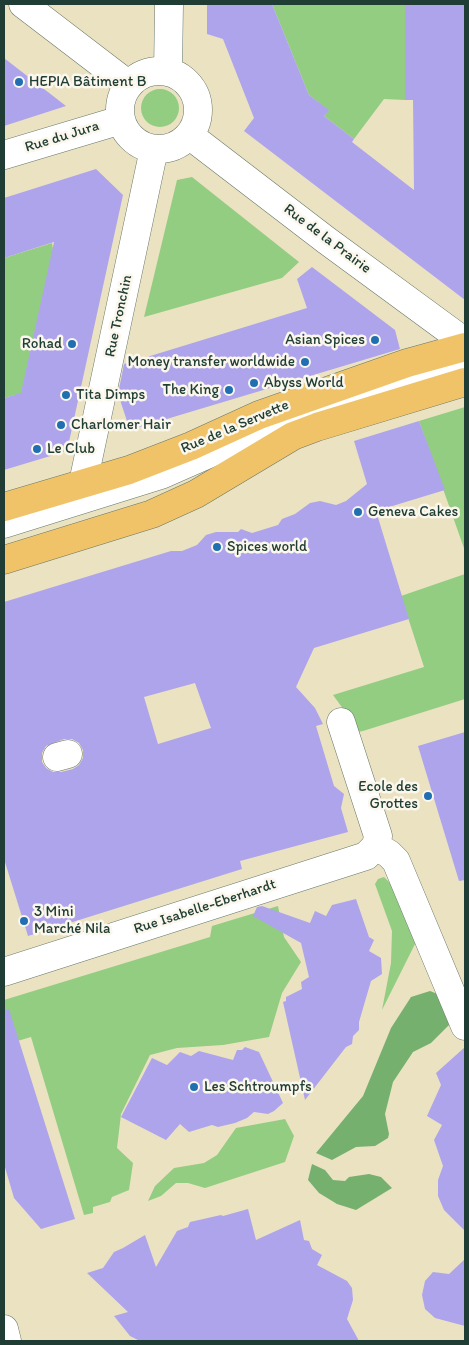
<!DOCTYPE html>
<html>
<head>
<meta charset="utf-8">
<style>
  body { margin:0 }
  #map { position:relative; width:469px; height:1345px; overflow:hidden; background:#ebe2c2; font-family:Itim,sans-serif }
  canvas { display:block }
  .frame { position:absolute; inset:0; border:5px solid #1f3d34; pointer-events:none }
</style>
</head>
<body>
<div id="map">
<canvas width="469" height="1345"></canvas>
<div class="frame"></div>
</div>
<script>
const g = document.querySelector('canvas').getContext('2d');
g.lineJoin = 'round';
function paint(path, color) { g.fillStyle = color; g.fill(path, 'evenodd'); }
const shape = rows => new Path2D(rows.map(r => 'M' + r).join(''));
function stroke(path, color, width, dash) { g.strokeStyle = color; g.lineWidth = width; g.lineCap = dash ? 'butt' : 'round'; g.setLineDash(dash || []); g.stroke(path); }
function label(font, color, halo, rows, align = 'center') {
  g.font = font + ' Itim,sans-serif'; g.lineWidth = 5; g.setLineDash([]); g.textBaseline = 'middle'; g.strokeStyle = halo; g.fillStyle = color; for (const [text, x, y, turn = 0] of rows) {
    g.save(); g.translate(x, y); g.rotate((+turn || 0) * Math.PI / 180); g.textAlign = isNaN(turn) ? turn : align; if (halo) g.strokeText(text, 0, 0); g.fillText(text, 0, 0); g.restore();
  }
}
paint(shape([
  [272,4,405,4,405,100,384,99,354,139,324,116,328,110,309,95],
  '141 108a19 19 0 1 1 38 0a19 19 0 1 1-38 0Z',
  [192,177,299,262,282,278,144,317,177,180],
  [52,243,53,250,20,400,15,395,4,398,4,258],
  [465,407,465,551,419,421],
  [465,574,465,699,363,731,352,733,352,721,333,695,424,667,401,596],
  [384,877,390,883,416,942,382,1010,391,963,392,931,375,884,378,879],
  [278,906,284,937,301,962,282,993,269,1037,223,1045,177,1048,150,1055,121,1114,117,1148,133,1163,129,1190,112,1197,110,1202,93,1207,93,1213,84,1215,31,1037,4,1045,4,1000,210,937,212,926],
  [285,1119,294,1136,285,1162,205,1188,188,1183,176,1183,161,1196,148,1201,155,1186,174,1168,204,1163,217,1155,236,1128]
]), '#93cd81');
paint(shape([
  [430,991,440,995,450,1024,431,1043,413,1052,393,1082,385,1114,389,1134,388,1138,375,1146,356,1147,332,1160,316,1153,363,1096,391,1028,411,997],
  [312,1164,325,1170,333,1180,345,1181,349,1177,369,1174,381,1177,392,1188,356,1210,337,1204,319,1193,308,1180]
]), '#76b06f');
paint(shape([
  [207,4,272,4,309,95,329,110,324,116,354,139,352,142,414,190,413,100,405,100,405,4,465,4,465,300,244,131,254,118,223,39,207,34],
  [4,58,66,106,4,126],
  [96,169,123,195,67,451,4,470,4,398,21,393,54,242,4,258,4,198],
  [312,267,395,330,400,349,130,430,118,394,124,364,307,308,297,279],
  [419,421,445,490,376,511,409,619,314,648,296,687,315,708,323,724,316,726,334,786,344,794,341,808,348,832,240,861,242,869,28,936,4,859,4,602,171,551,182,551,197,545,206,535,216,532,238,532,241,529,252,533,278,525,282,519,295,514,310,503,320,501,336,505,346,501,367,484,354,441],
  [195,683,211,728,158,744,144,697],
  [64,739,72,739,79,743,83,750,83,758,79,765,73,769,61,772,53,772,46,768,42,762,42,753,46,746],
  [465,732,465,880,459,881,418,746],
  [356,899,369,937,374,940,369,951,381,958,382,974,371,981,359,1022,359,1030,353,1036,352,1044,346,1047,305,1100,283,1002,286,1001,286,997,302,989,301,982,309,977,301,943,253,916,257,907,262,906,310,923,315,911,326,916,332,905],
  [9,1009,75,1219,41,1229,14,1198,4,1164,4,1010],
  [245,1047,259,1052,283,1103,274,1111,268,1114,254,1112,247,1118,235,1123,218,1127,212,1125,189,1132,180,1124,166,1140,121,1117,152,1058,167,1065,180,1052,191,1056,199,1051,233,1060,237,1050,242,1050],
  [465,1047,465,1231,444,1210,438,1196,438,1180,443,1166,434,1140,442,1125,427,1116,441,1085,436,1073],
  [248,1209,256,1240,300,1220,304,1240,309,1241,312,1249,322,1255,317,1265,347,1281,352,1288,353,1300,347,1319,359,1341,140,1341,130,1336,114,1316,128,1312,87,1273,103,1268,114,1252,123,1248,145,1235,156,1267,177,1231,188,1227,190,1222,221,1215,223,1216],
  [465,1259,465,1326,435,1318,425,1309,422,1295,425,1281,433,1272,449,1274]
]), '#aea4ec');
const minor = shape([
  [23,4,129,85],
  '120 110a39 39 0 1 1 78 0a39 39 0 1 1-78 0Z',
  [168,72,169,4],
  [189,135,326,240,465,342],
  [4,155,121,120],
  [83,483,154,149],
  [4,524,161,475,295,416,315,409,465,363],
  [341,722,378,836,376,846],
  [57,757,68,754],
  [376,846,389,854,396,861,465,1026],
  [4,972,366,856,376,846],
  [4,1329,7,1341]
]);
const major = shape([
  [4,507,129,470,191,446,259,415,407,363,465,347],
  [4,560,152,514,196,494,293,436,317,427,465,382]
]);
stroke(minor, '#676', 29);
stroke(major, '#676', 29);
stroke(minor, '#fff', 28);
stroke(major, '#f0c369', 28);
for (const [x, y, r, color] of [
  [19,82,5,"#1f6fb2"],
  [375,340,5,"#1f6fb2"],
  [72,344,5,"#1f6fb2"],
  [305,362,5,"#1f6fb2"],
  [254,383,5,"#1f6fb2"],
  [229,390,5,"#1f6fb2"],
  [66,395,5,"#1f6fb2"],
  [61,425,5,"#1f6fb2"],
  [37,449,5,"#1f6fb2"],
  [358,512,5,"#1f6fb2"],
  [217,547,5,"#1f6fb2"],
  [428,796,5,"#1f6fb2"],
  [24,921,5,"#1f6fb2"],
  [194,1087,5,"#1f6fb2"]
]) { const dot = new Path2D(); dot.arc(x, y, r, 0, 2 * Math.PI); g.fillStyle = color; g.fill(dot); stroke(dot, '#fbf7ec', 2); }
label('15px', '#1f3d34', '#fbf7ec', [
  ["HEPIA Bâtiment B",29,82],
  ["Asian Spices",365,340,"right"],
  ["Rohad",62,344,"right"],
  ["Money transfer worldwide",295,362,"right"],
  ["Abyss World",264,383],
  ["The King",219,390,"right"],
  ["Tita Dimps",76,395],
  ["Charlomer Hair",71,425],
  ["Le Club",47,449],
  ["Geneva Cakes",368,512],
  ["Spices world",227,547],
  ["Ecole des",418,787,"right"],
  ["Grottes",418,804,"right"],
  ["3 Mini",34,912],
  ["Marché Nila",34,929],
  ["Les Schtroumpfs",204,1087]
], 'left');
label('15px', '#1f3d34', '#fbf7ec', [
  ["Rue du Jura",62,137,-17],
  ["Rue de la Prairie",327,239,37],
  ["Rue Tronchin",119,316,-78],
  ["Rue de la Servette",235,427,-23],
  ["Rue Isabelle-Eberhardt",205,907,-18]
]);
</script>
</body>
</html>
